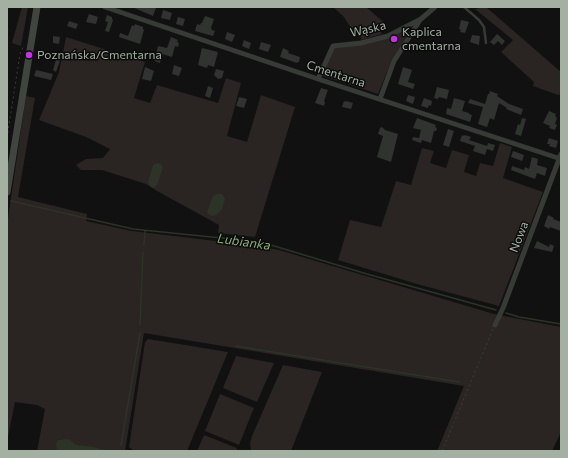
<!DOCTYPE html>
<html>
<head>
<meta charset="utf-8">
<style>
  body { margin:0 }
  #map { position:relative; width:568px; height:458px; overflow:hidden; background:#101110; font-family:Commissioner,sans-serif }
  canvas { display:block }
  .frame { position:absolute; inset:0; border:8px solid #a4b1a2; pointer-events:none }
</style>
</head>
<body>
<div id="map">
<canvas width="568" height="458"></canvas>
<div class="frame"></div>
</div>
<script>
const g = document.querySelector('canvas').getContext('2d');
g.lineJoin = 'round';
function paint(path, color) { g.fillStyle = color; g.fill(path, 'evenodd'); }
const shape = rows => new Path2D(rows.map(r => 'M' + r).join(''));
function stroke(path, color, width, dash) { g.strokeStyle = color; g.lineWidth = width; g.lineCap = dash ? 'butt' : 'round'; g.setLineDash(dash || []); g.stroke(path); }
function label(font, color, halo, rows, align = 'center') {
  g.font = font + ' Commissioner,sans-serif'; g.lineWidth = 3; g.setLineDash([]); g.textBaseline = 'middle'; g.strokeStyle = halo; g.fillStyle = color; for (const [text, x, y, turn = 0] of rows) {
    g.save(); g.translate(x, y); g.rotate((+turn || 0) * Math.PI / 180); g.textAlign = isNaN(turn) ? turn : align; if (halo) g.strokeText(text, 0, 0); g.fillText(text, 0, 0); g.restore();
  }
}
paint(shape([
  [22,7,28,7,21,46,12,43],
  [333,7,366,7,387,25,380,31,382,34,361,40,360,29,351,28,344,17],
  [486,7,561,72,561,94,558,95,533,86,534,82,501,52,513,40,475,9],
  [403,31,407,33,406,37,392,60,378,94,348,84,348,82,346,81,345,83,322,76,332,50,336,47],
  [66,37,145,62,134,98,150,103,157,85,218,103,226,78,241,83,227,136,247,142,261,95,295,107,255,237,218,233,219,225,157,191,146,184,102,170,81,170,76,165,86,159,103,158,110,149,86,137,39,120,59,72],
  [26,96,35,98,18,197,87,214,86,221,132,231,258,246,279,250,494,314,561,327,561,432,552,451,437,451,464,386,144,333,125,451,37,451,45,409,37,405,15,402,7,442,7,225],
  [500,143,512,147,503,178,543,192,499,306,417,284,338,260,350,220,381,227,396,181,411,185,422,148,434,151,430,163,446,168,452,150,469,155,464,172,476,176,480,163,493,166],
  [148,339,228,352,187,451,134,451,129,447,145,342],
  [236,356,274,363,257,402,223,388],
  [283,365,322,372,291,451,251,451,250,443,252,436],
  [220,394,254,408,239,445,205,431],
  [204,435,237,448,236,451,197,451]
]), '#2a2422');
paint(shape([
  [158,163,161,164,163,168,157,185,154,188,150,186,148,182,153,165],
  [217,194,222,194,225,199,222,209,216,215,211,216,207,212,213,196],
  [67,439,70,440,76,445,94,447,105,451,59,451,56,446,57,441,60,440]
]), '#2c3427');
stroke(shape([
  [11,201,133,229,261,242,367,274,496,310],
  [144,245,145,231],
  [506,313,519,317,561,324],
  [140,325,143,252],
  [236,346,459,382],
  [121,445,140,333],
  [120,451,121,451]
]), '#2c3427', 1.5);
paint(shape([
  [132,7,153,7,156,8,153,16],
  [163,10,172,13,170,20,161,18],
  [89,14,98,17,96,24,86,22],
  [107,15,112,17,112,19,113,20,109,32,105,31,108,22,105,21],
  [205,16,214,19,211,28,212,30,215,31,213,36,195,31,197,24,200,25,201,23,202,23],
  [178,17,185,19,183,26,176,24],
  [461,20,469,22,465,33,460,32,461,30,459,29],
  [69,21,78,24,76,29,67,26],
  [135,24,143,27,143,29,144,30,140,44,119,37,120,33,128,36,132,25,134,26],
  [227,32,235,35,232,42,225,39],
  [497,34,505,41,502,45,498,41,494,45,490,42],
  [472,35,480,36,479,45,470,42],
  [53,36,60,37,59,44,53,43],
  [171,37,178,40,177,42,179,43,178,47,175,46,172,57,162,54,160,63,154,61,158,46,167,48],
  [244,40,251,43,249,49,242,46],
  [261,42,271,45,268,52,259,49],
  [202,48,218,52,214,67,208,65,207,68,198,65],
  [283,48,289,51,288,53,300,57,299,62,298,62,297,63,280,57],
  [58,53,62,55,56,72,53,70],
  [174,65,182,68,179,76,172,74],
  [145,67,154,71,151,81,142,79],
  [403,67,412,70,408,82,415,84,413,89,398,84],
  [216,69,224,71,222,78,218,79,214,75],
  [36,70,53,74,51,80,34,76],
  [208,86,213,88,210,98,205,96],
  [437,87,449,90,447,99,439,97,438,99,434,98],
  [321,88,328,90,324,101,325,102,324,106,315,103],
  [490,91,498,94,497,96,509,104,523,109,521,115,506,109,507,108,499,103,494,120,490,118,487,127,478,124,483,107,468,103,470,99,485,104,488,94,489,94],
  [408,95,415,97,413,104,406,101],
  [239,97,247,99,244,108,236,106],
  [424,98,432,101,431,106,429,105,428,108,421,106],
  [454,98,465,101,462,111,469,113,469,114,472,115,470,122,446,114,447,108,451,109],
  [344,101,346,102,346,101,353,103,351,109,342,107],
  [549,111,556,114,555,116,557,118,555,124,557,125,555,130,549,128,550,126,543,123],
  [417,118,436,125,435,127,437,128,436,131,434,131,431,143,422,140,421,143,412,140,413,137,419,138,421,130,413,128],
  [522,118,526,119,521,136,515,134,518,124,520,125],
  [382,127,385,130,398,134,391,162,377,157,383,136,378,134,380,128],
  [448,129,454,131,449,147,443,145],
  [462,135,464,136,465,135,471,137,469,140,487,146,488,143,495,145,493,151,487,149,485,155,473,151,475,146,460,141],
  [549,138,558,141,556,148,549,146,550,144,547,144],
  [513,151,524,155,522,161,511,157],
  [532,157,538,159,537,165,547,168,545,176,537,173,535,179,511,170,512,166,524,170,525,167,529,169],
  [548,215,554,218,553,219,561,222,561,231,550,227,549,229,544,226],
  [537,241,549,247,550,244,554,246,552,252,534,248]
]), '#303330');
stroke(shape([
  [7,138,20,54,24,45],
  [442,451,493,329]
]), '#3a3f39', 1, [2, 3]);
stroke(shape([
  [464,7,479,20,484,27,486,43]
]), '#363b36', 2.5);
stroke(shape([
  [105,7,321,80,561,159],
  [318,79,333,46,361,43,388,36,421,19,435,7],
  [380,99,394,61,420,20],
  [495,325,503,308,561,154]
]), '#363b36', 5);
stroke(shape([
  [7,192,37,7]
]), '#40463f', 7);
for (const [x, y, r, color] of [
  [394,39,4,"#c631e8"],
  [29,55,4,"#c631e8"]
]) { const dot = new Path2D(); dot.arc(x, y, r, 0, 2 * Math.PI); g.fillStyle = color; g.fill(dot); stroke(dot, '#0b0c0b', 1.5); }
label('12px', '#a4b1a2', '#0b0c0b', [
  ["Wąska",368,29,-13],
  ["Cmentarna",336,74,18],
  ["Nowa",519,237,-69]
]);
label('12px', '#a4b1a2', '#0b0c0b', [
  ["Kaplica",402,32],
  ["cmentarna",402,46],
  ["Poznańska/Cmentarna",37,55]
], 'left');
label('italic 13px', '#8dac79', '#0b0c0b', [
  ["Lubianka",244,242,8]
]);
</script>
</body>
</html>
